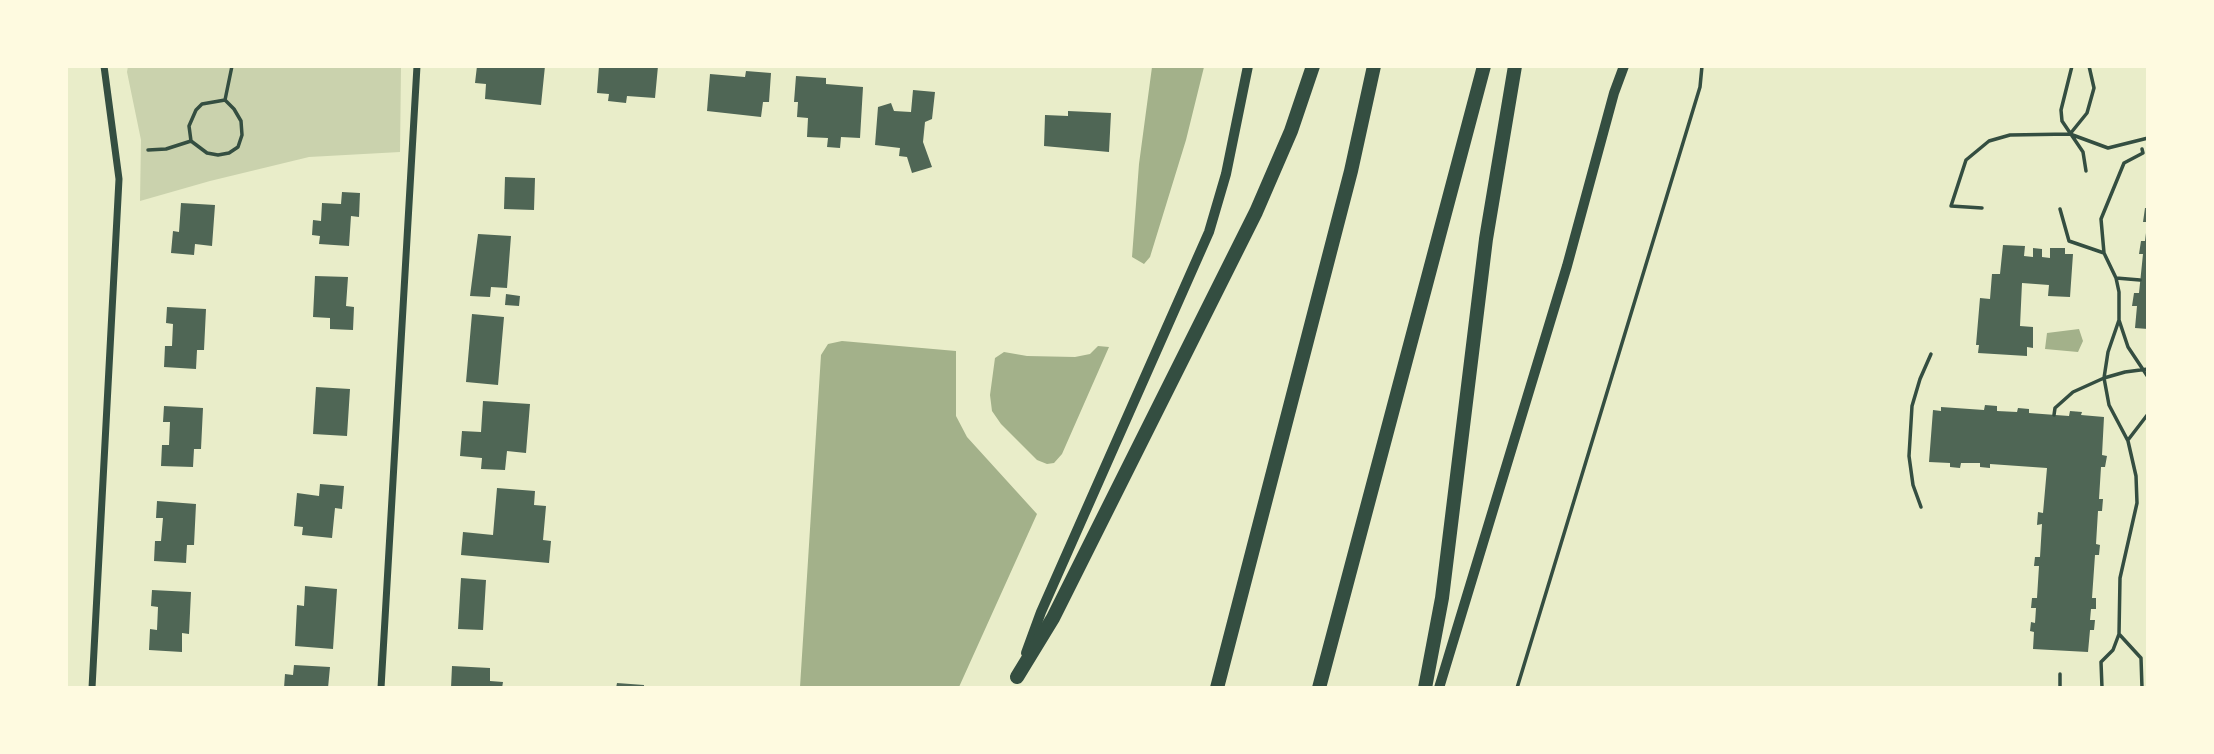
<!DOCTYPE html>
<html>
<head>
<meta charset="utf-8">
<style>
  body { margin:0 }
  #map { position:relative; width:2214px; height:754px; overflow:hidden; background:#e9edc9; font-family:Karla,sans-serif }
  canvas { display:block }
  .frame { position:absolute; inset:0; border:68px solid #fefae0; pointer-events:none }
</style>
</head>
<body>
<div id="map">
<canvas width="2214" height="754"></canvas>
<div class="frame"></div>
</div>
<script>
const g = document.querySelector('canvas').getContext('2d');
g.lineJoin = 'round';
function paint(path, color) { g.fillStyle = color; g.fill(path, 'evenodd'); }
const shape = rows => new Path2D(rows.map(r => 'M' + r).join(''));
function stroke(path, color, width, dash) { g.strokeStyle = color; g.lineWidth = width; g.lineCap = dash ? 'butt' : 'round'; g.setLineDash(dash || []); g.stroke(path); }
paint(shape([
  [128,66,401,67,400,152,309,157,210,181,140,201,141,140,127,72]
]), '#cad2ad');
paint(shape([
  [1152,67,1204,67,1186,140,1150,257,1144,264,1132,257,1139,164],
  [2079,329,2083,341,2078,352,2045,349,2047,333],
  [842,341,956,351,956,416,967,437,1037,514,959,687,800,687,821,355,828,344],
  [1098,346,1109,347,1062,454,1054,463,1047,464,1037,460,1001,424,992,411,990,395,995,358,1004,352,1027,356,1075,357,1090,354]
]), '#a3b18a');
paint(shape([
  [477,66,545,66,541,105,485,99,486,84,475,83],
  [599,66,658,66,655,98,627,96,626,103,608,101,609,94,597,93],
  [746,71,771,73,769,102,763,102,761,117,707,111,710,74,745,77],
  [796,76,826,78,826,84,863,87,860,138,841,137,840,148,827,147,828,138,807,137,808,118,797,117,798,102,794,102],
  [913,90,935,92,932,119,925,122,923,142,932,167,912,173,907,157,899,156,900,148,875,145,878,107,891,103,894,111,911,112],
  [1068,111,1111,113,1109,152,1044,146,1045,115,1068,116],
  [505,177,535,178,534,210,504,209],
  [342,192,360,193,359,217,351,216,349,246,319,244,320,236,312,235,313,220,321,221,322,203,341,204],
  [181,203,215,205,212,246,195,244,194,255,171,253,173,231,179,232],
  [2145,208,2148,208,2148,222,2143,222],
  [2146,233,2148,233,2148,329,2135,328,2137,306,2132,306,2134,293,2139,293,2143,254,2139,254,2141,241,2145,241],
  [478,234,511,236,507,288,491,287,490,297,470,296],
  [2003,245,2025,246,2024,256,2033,257,2033,248,2042,249,2042,257,2050,258,2050,248,2065,248,2065,254,2073,254,2070,297,2048,296,2049,285,2022,283,2020,326,2033,327,2033,348,2027,347,2027,356,1978,353,1979,345,1976,345,1980,298,1990,299,1992,274,2000,274],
  [315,276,348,277,346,306,354,307,353,330,330,329,330,318,313,317],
  [506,294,520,296,519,306,505,305],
  [167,307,206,309,204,350,197,350,196,369,164,367,165,346,172,346,173,324,166,323],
  [472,314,504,317,498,385,466,382],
  [316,387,350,389,347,436,313,434],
  [483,401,530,404,526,453,507,451,505,470,481,469,482,458,460,456,462,431,481,432],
  [1985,405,1997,406,1997,411,2017,412,2018,408,2029,409,2029,413,2069,416,2070,411,2082,412,2081,415,2104,417,2102,455,2107,456,2105,467,2101,467,2099,499,2103,499,2102,511,2098,511,2096,544,2100,545,2099,555,2095,555,2092,598,2096,598,2096,609,2091,609,2090,620,2095,620,2094,630,2090,630,2088,652,2033,649,2034,632,2030,631,2031,622,2035,623,2036,608,2031,608,2032,598,2037,598,2039,566,2034,566,2035,557,2040,557,2042,524,2037,525,2038,512,2043,513,2047,468,1990,464,1990,468,1980,467,1980,463,1961,463,1960,468,1950,467,1950,463,1929,462,1933,410,1941,411,1941,407,1984,410],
  [164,406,203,408,201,449,194,449,193,467,161,466,162,445,169,445,170,422,163,422],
  [320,484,344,486,342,509,335,508,332,538,302,535,303,527,294,526,297,493,319,496],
  [497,488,535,491,534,505,546,506,543,540,551,541,549,563,461,555,463,532,493,535],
  [157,501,196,504,194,545,187,545,186,563,154,561,155,541,161,541,163,518,156,518],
  [461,578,486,580,483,630,458,629],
  [305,586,337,589,333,649,295,646,297,605,304,606],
  [152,590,191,592,189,634,182,633,182,652,149,650,150,629,157,630,158,607,151,606],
  [294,665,330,667,328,688,284,688,285,674,293,675],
  [452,666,490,668,490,681,503,682,502,688,451,688],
  [617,683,644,685,644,688,616,688]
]), '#4f6655');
stroke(shape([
  [191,141,189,126,196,110,202,104,225,100],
  [148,150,166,149,191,141,207,153,218,155,229,153,238,147,242,135,241,121,234,109,225,100,232,66],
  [2060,209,2069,241,2104,253,2116,278,2119,292,2119,320,2108,352,2104,378,2109,405,2128,441,2136,476,2137,503,2120,578,2119,634,2113,650,2101,662,2102,688],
  [2104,253,2101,219,2124,163,2143,153,2142,149],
  [2116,278,2140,280],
  [2119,320,2128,347,2148,377],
  [2054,415,2055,408,2073,392,2104,378,2125,372,2148,369],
  [2128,440,2148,414],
  [2119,634,2141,658,2142,688],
  [1517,688,1700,87,1702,66]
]), '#344e41', 3.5);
stroke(shape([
  [2072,66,2061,110,2062,121,2083,152,2086,171],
  [2070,134,2087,113,2094,88,2089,66],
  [1982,208,1951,206,1966,160,1989,141,2010,135,2070,134,2108,148,2148,138],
  [1921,507,1913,485,1909,456,1912,406,1920,379,1931,354],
  [2060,674,2060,688]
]), '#344e41', 3.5);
stroke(shape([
  [92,688,119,179,104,66],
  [381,688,417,66]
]), '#344e41', 7);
stroke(shape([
  [1026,653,1041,612,1209,232,1226,174,1248,66],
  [1439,688,1567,266,1614,93,1624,66]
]), '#344e41', 10);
stroke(shape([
  [1017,677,1053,618,1256,212,1291,131,1313,66],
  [1217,688,1351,171,1374,66],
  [1319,688,1484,66],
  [1425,688,1442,598,1486,239,1515,66]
]), '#344e41', 14);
</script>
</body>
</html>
